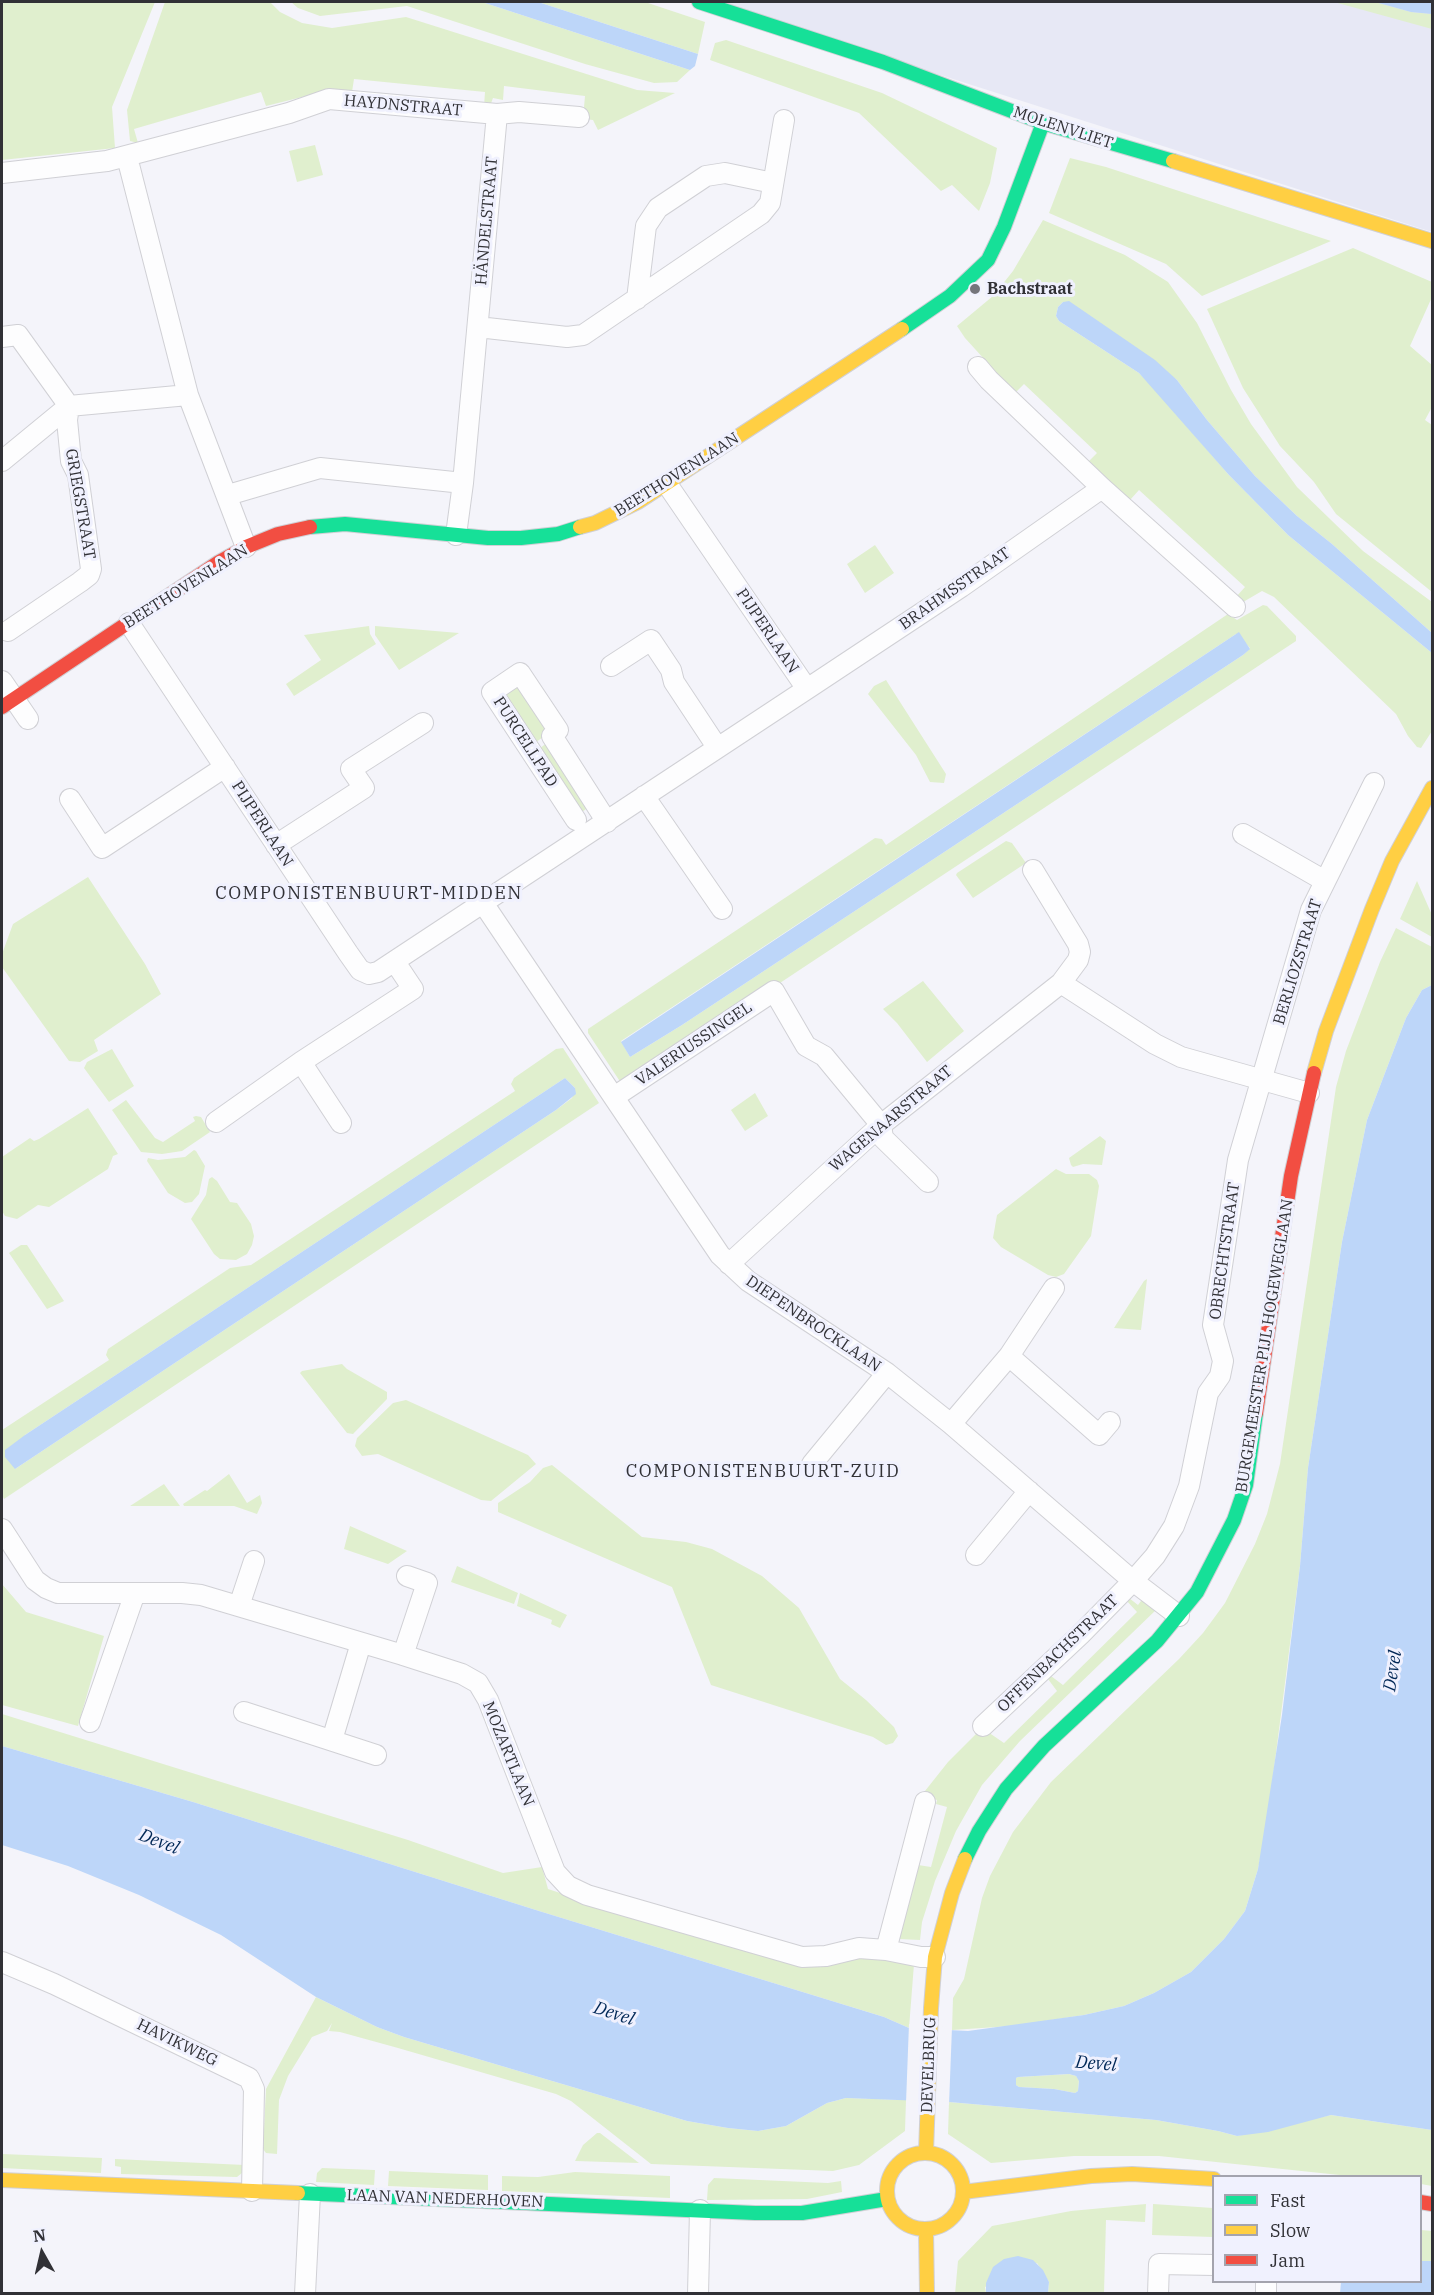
<!DOCTYPE html>
<html>
<head>
<meta charset="utf-8">
<style>
  body { margin:0 }
  #map { position:relative; width:1434px; height:2295px; overflow:hidden; background:#f4f4fa; font-family:"IBM Plex Serif",serif }
  canvas { display:block }
  .frame { position:absolute; inset:0; border:3px solid #313136; pointer-events:none }
  .legend { position:absolute; left:1212px; top:2175px; width:210px; height:108px; box-sizing:border-box; background:#f0f1fe; border:2px solid #a4a4ae; margin:0; padding:8px 10px; list-style:none; font-size:18px; color:#313136 }
  .legend li { display:flex; align-items:center; gap:12px; height:30px }
  .legend b { width:30px; border:2px solid #a4a4ae }
  .north { position:absolute; left:12px; top:2223px; width:60px; height:60px; -webkit-text-stroke:4px #f0f1fe; paint-order:stroke; rotate:352deg; font-size:16px; font-weight:700; line-height:24px; text-align:center; color:#313136 }
  .north::after { content:''; display:block; margin:auto; width:21px; height:27px; background:#313136; clip-path:polygon(50% 0,100% 100%,50% 72%,0 100%) }
</style>
</head>
<body>
<div id="map">
<canvas width="1434" height="2295"></canvas>
<div class="frame"></div>
<ul class="legend">
<li><b style="height:8px;background:#16e098"></b>Fast</li>
<li><b style="height:8px;background:#ffcf43"></b>Slow</li>
<li><b style="height:8px;background:#f24e42"></b>Jam</li>
</ul>
<div class="north">N</div>
</div>
<script>
const g = document.querySelector('canvas').getContext('2d');
g.lineJoin = 'round';
function paint(path, color) { g.fillStyle = color; g.fill(path, 'evenodd'); }
const shape = rows => new Path2D(rows.map(r => 'M' + r).join(''));
function stroke(path, color, width, dash) { g.strokeStyle = color; g.lineWidth = width; g.lineCap = dash ? 'butt' : 'round'; g.setLineDash(dash || []); g.stroke(path); }
function label(font, color, halo, rows, align = 'center') {
  g.font = font + ' "IBM Plex Serif",serif'; g.lineWidth = 6; g.setLineDash([]); g.textBaseline = 'middle'; g.strokeStyle = halo; g.fillStyle = color; for (const [text, x, y, turn = 0] of rows) {
    g.save(); g.translate(x, y); g.rotate((+turn || 0) * Math.PI / 180); g.textAlign = isNaN(turn) ? turn : align; if (halo) g.strokeText(text, 0, 0); g.fillText(text, 0, 0); g.restore();
  }
}
paint(shape([
  [712,2,1432,2,1432,232]
]), '#e7e8f5');
paint(shape([
  [2,2,155,2,112,107,115,148,2,160],
  [165,2,270,2,280,12,302,23,332,28,406,17,637,90,675,93,598,130,593,120,583,119,585,96,504,86,503,100,493,98,490,106,484,106,485,92,354,79,352,92,322,92,266,106,261,92,134,129,138,143,130,141,127,110],
  [291,2,482,2,690,70,677,82,654,83,585,64,407,6,320,16,298,8],
  [538,2,645,2,705,22,698,54],
  [1334,2,1375,2,1411,12,1432,14,1432,29],
  [726,40,882,93,997,148,990,183,979,211,952,185,941,191,859,113,710,60,715,43],
  [315,145,323,175,297,182,289,151],
  [1070,158,1106,167,1331,241,1202,296,1166,264,1049,213],
  [1043,220,1125,255,1168,282,1197,323,1231,390,1251,424,1297,487,1363,551,1432,602,1432,633,1332,544,1297,516,1255,476,1207,420,1177,380,1063,302,1058,307,1056,316,1059,321,1139,373,1157,391,1228,474,1288,535,1432,653,1432,731,1421,748,1417,747,1408,736,1396,714,1274,597,1262,591,1238,605,1236,597,1245,587,1139,490,1130,500,1111,485,1088,462,1097,453,1024,384,1015,393,965,338,957,326,993,296,1013,271],
  [1353,248,1432,282,1432,297,1410,346,1432,365,1432,407,1425,420,1432,425,1432,592,1336,514,1314,482,1280,446,1243,388,1207,309],
  [875,545,894,573,865,593,847,564],
  [1263,605,1267,606,1296,636,1296,641,626,1085,621,1083,588,1033,588,1029,875,838,882,839,886,845,1228,614,1237,620],
  [1236,634,1250,648,1243,655,682,1025,630,1057,621,1041],
  [369,626,370,634,376,644,294,696,286,684,321,660,304,635],
  [375,626,459,633,399,670,375,635],
  [517,678,550,732,532,745,498,690],
  [886,680,946,774,944,783,930,782,916,755,868,694,874,686],
  [548,742,589,807,579,814,535,752],
  [1006,841,1012,843,1026,863,973,898,956,875,957,873],
  [88,877,145,964,161,994,94,1040,98,1051,80,1062,69,1061,2,967,2,954,13,924],
  [1417,881,1432,915,1432,937,1400,919],
  [1396,928,1432,947,1432,985,1422,990,1406,1018,1367,1120,1342,1242,1308,1468,1300,1566,1266,1831,1258,1869,1245,1911,1224,1939,1191,1972,1154,1993,1124,2006,1084,2015,1012,2026,952,2030,953,1998,964,1979,982,1898,990,1876,1013,1832,1051,1782,1179,1659,1203,1633,1225,1603,1255,1544,1267,1514,1280,1464,1336,1087,1346,1051,1380,962],
  [923,981,964,1031,927,1062,897,1023,883,1009],
  [563,1048,599,1103,4,1499,2,1495,2,1430,109,1360,106,1355,108,1349,230,1268,251,1265,515,1091,511,1084,514,1078,556,1049],
  [565,1078,575,1088,572,1098,556,1110,15,1469,25,1435],
  [112,1049,134,1086,109,1102,84,1068,87,1062],
  [755,1093,768,1116,745,1131,731,1110],
  [126,1100,155,1138,163,1142,195,1121,193,1117,196,1116,201,1117,210,1132,182,1151,162,1154,141,1152,112,1110],
  [88,1108,118,1154,113,1156,108,1169,49,1207,38,1205,17,1219,5,1216,2,1211,2,1157,30,1138,34,1141,39,1139],
  [1100,1136,1106,1141,1102,1165,1083,1164,1073,1167,1071,1165,1069,1158],
  [194,1150,196,1151,205,1166,199,1194,192,1202,185,1203,168,1193,147,1161,148,1158,158,1160,185,1157],
  [1056,1169,1066,1174,1089,1174,1097,1180,1099,1186,1091,1236,1064,1274,1056,1277,1048,1275,1001,1247,993,1238,997,1215],
  [212,1177,217,1181,230,1202,237,1203,251,1224,254,1236,252,1245,247,1254,236,1260,220,1259,214,1254,191,1219,206,1195,209,1179],
  [21,1245,27,1245,64,1301,47,1309,9,1253],
  [1147,1279,1141,1330,1114,1328,1144,1281],
  [342,1364,347,1369,387,1392,387,1399,353,1434,347,1433,300,1373,302,1371],
  [406,1400,528,1455,536,1464,491,1501,481,1500,378,1454,362,1456,355,1446,357,1438,393,1403],
  [552,1465,642,1537,686,1542,712,1549,762,1576,799,1608,840,1679,866,1700,894,1727,898,1736,893,1743,886,1745,873,1737,711,1685,672,1587,498,1512,498,1503,530,1482,543,1468],
  [229,1474,247,1503,260,1495,262,1503,257,1514,234,1506,184,1506,183,1504,205,1490,207,1491],
  [164,1484,180,1506,130,1506],
  [350,1526,407,1551,388,1564,344,1549],
  [457,1566,518,1593,514,1604,451,1582],
  [2,1584,26,1612,104,1636,78,1726,2,1705],
  [520,1593,567,1615,560,1628,551,1624,552,1620,517,1606],
  [1144,1597,1157,1609,1020,1741,982,1785,956,1831,935,1881,922,1922,920,1940,899,1939,918,1865,931,1867,947,1807,936,1804,937,1800,921,1796,948,1762,982,1728,1004,1743,1057,1691,1048,1679,1051,1676,1063,1685,1137,1612,1126,1600,1129,1598,1138,1605],
  [2,1714,408,1840,503,1873,542,1867,548,1889,609,1909,779,1958,859,1955,914,1964,909,2028,884,2017,539,1911,193,1802,2,1746],
  [316,1997,377,2027,404,2037,687,2121,728,2128,758,2131,786,2126,827,2103,846,2098,906,2100,905,2131,859,2165,833,2171,651,2164,571,2101,556,2094,398,2048,340,2032,329,2031,332,2023,327,2031,312,2037,288,2076,279,2100,277,2154,266,2153,263,2149,266,2089],
  [1069,2074,1076,2076,1079,2080,1078,2091,1075,2093,1054,2089,1019,2087,1016,2085,1016,2078,1018,2077],
  [949,2102,1156,2120,1218,2131,1237,2136,1331,2115,1432,2130,1432,2186,1421,2184,1420,2176,1349,2176,1159,2156,1074,2156,991,2163,948,2134],
  [597,2133,600,2133,639,2163,575,2161,583,2145],
  [2,2154,102,2158,101,2173,2,2168],
  [115,2159,245,2165,242,2173,237,2177,121,2174,121,2167,115,2166],
  [322,2168,375,2170,374,2185,316,2182,317,2173],
  [389,2171,488,2175,488,2190,388,2186],
  [575,2172,670,2176,670,2198,502,2191,502,2176,538,2177],
  [714,2178,828,2183,841,2181,842,2192,807,2199,707,2200,708,2185],
  [1146,2204,1145,2222,1106,2220,1104,2293,1048,2293,1049,2282,1037,2263,985,2287,986,2293,955,2294,958,2261,992,2226,1071,2211],
  [1153,2204,1213,2208,1213,2237,1152,2235],
  [1421,2230,1432,2231,1432,2261,1421,2261]
]), '#e0efce');
paint(shape([
  [482,2,538,2,698,54,695,66,690,70],
  [1375,2,1432,2,1432,14,1411,12],
  [1069,301,1155,360,1177,380,1207,420,1255,476,1297,516,1332,544,1432,633,1432,653,1288,535,1228,474,1139,373,1059,321,1056,316,1058,307,1063,302],
  [1239,632,1250,649,1243,655,682,1025,630,1057,621,1042],
  [1432,985,1432,2130,1331,2115,1268,2132,1237,2136,1218,2131,1156,2120,949,2102,846,2098,827,2103,786,2126,758,2131,728,2128,687,2121,404,2037,377,2027,316,1997,221,1935,182,1916,139,1895,68,1866,2,1845,2,1746,193,1802,539,1911,884,2017,909,2028,968,2031,1084,2015,1124,2006,1154,1993,1191,1972,1224,1939,1245,1911,1258,1869,1282,1715,1300,1566,1308,1468,1342,1242,1367,1120,1406,1018,1422,990],
  [1069,2074,1076,2076,1079,2081,1078,2091,1075,2093,1054,2089,1019,2087,1016,2085,1016,2078,1018,2077],
  [565,1078,575,1088,576,1094,556,1110,15,1469,5,1457,5,1450,25,1435],
  [1018,2256,1033,2260,1043,2270,1049,2282,1048,2293,986,2293,986,2283,993,2267,1004,2259],
  [1421,2261,1432,2261,1432,2293,1340,2293,1341,2282,1420,2282]
]), '#bdd6f9');
paint(shape([
  [909,2024,952,2027,949,2105,906,2103]
]), '#f4f4fa');
const street = shape([
  [127,157,188,395,246,547],
  [2,173,107,161,289,113,329,99,497,114,519,112,579,117],
  [637,299,646,226,658,208,706,176,725,173,773,183],
  [478,327,567,337,583,335,761,214,770,203,784,120],
  [2,337,18,335,69,406,188,395],
  [978,367,989,380,1102,488,1235,607],
  [2,461,69,406],
  [228,495,320,468,463,483],
  [456,535,463,483,497,114],
  [129,623,348,953,360,970,369,974,378,972,807,689,667,484],
  [8,631,80,582,89,575,91,569,78,475,71,461,67,420,69,406],
  [611,666,651,640,671,670,674,682,717,747],
  [2,681,28,719],
  [807,689,961,587,1102,488],
  [644,796,722,909],
  [70,799,102,848,225,767],
  [576,820,492,692,520,673,558,730,552,736,607,822],
  [1243,834,1325,881],
  [276,845,364,788,351,769,423,723],
  [483,903,720,1255,748,1281,887,1373,951,1424,1133,1581,1179,1616],
  [1061,983,1155,1044,1181,1057,1309,1093],
  [301,1062,341,1123],
  [614,1097,774,991,806,1046,824,1056,881,1125,883,1138,928,1182],
  [216,1122,301,1062,413,989,395,962],
  [729,1264,881,1125,1061,983,1078,960,1080,952,1078,944,1033,870],
  [1009,1356,1099,1435,1110,1422],
  [951,1424,1009,1356,1054,1288],
  [812,1464,887,1373],
  [2,1529,35,1580,46,1588,58,1593,182,1593,201,1595,403,1655,462,1674,478,1683,488,1700,555,1872,568,1886,587,1895,802,1957,826,1956,859,1948,886,1950,921,1957,935,1957],
  [976,1555,1029,1491],
  [239,1606,254,1561],
  [403,1655,427,1583,407,1576],
  [244,1712,376,1755],
  [90,1722,135,1593],
  [983,1726,1080,1635,1133,1581,1155,1556,1174,1526,1189,1486,1208,1393,1220,1376,1223,1361,1213,1325,1238,1160,1311,910,1374,783],
  [332,1740,361,1643],
  [886,1950,925,1802],
  [2,1962,54,1984,249,2078,254,2089,252,2191],
  [305,2294,310,2194],
  [698,2294,700,2210],
  [1158,2294,1159,2264,1214,2265],
  [1266,2294,1266,2282]
]);
const fast = shape([
  [699,2,883,62,1043,123,1173,161],
  [902,329,950,296,988,260,1004,227,1043,123],
  [310,527,345,524,488,538,521,538,558,534,580,527],
  [965,1859,979,1831,1006,1789,1044,1746,1157,1641,1197,1592,1234,1520,1246,1485,1256,1413],
  [298,2193,755,2213,802,2213,887,2199]
]);
const slow = shape([
  [1173,161,1432,241],
  [580,527,595,523,638,502,902,329],
  [1314,1073,1326,1031,1372,909,1392,861,1432,788],
  '887 2191a38 38 0 1 1 76 0a38 38 0 1 1-76 0Z',
  [926,2153,931,2008,935,1957,952,1893,965,1859],
  [2,2180,298,2193],
  [963,2192,1091,2176,1132,2174,1214,2179],
  [926,2229,927,2294]
]);
const jam = shape([
  [2,707,219,562,246,547,278,534,310,527],
  [1256,1413,1291,1176,1314,1073],
  [1420,2202,1432,2204]
]);
stroke(street, '#d0d0d5', 22);
stroke(fast, '#d0d0d5', 16);
stroke(slow, '#d0d0d5', 16);
stroke(jam, '#d0d0d5', 16);
stroke(street, '#fdfdfe', 20);
stroke(fast, '#16e098', 14);
stroke(slow, '#ffcf43', 14);
stroke(jam, '#f24e42', 14);
for (const [x, y, r, color] of [
  [975,289,6,"#75757b"]
]) { const dot = new Path2D(); dot.arc(x, y, r, 0, 2 * Math.PI); g.fillStyle = color; g.fill(dot); stroke(dot, '#f0f1fe', 2); }
label('16px', '#313136', '#f0f1fe', [
  ["HAYDNSTRAAT",403,106,5],
  ["MOLENVLIET",1063,128,18],
  ["HÄNDELSTRAAT",487,221,-85],
  ["BEETHOVENLAAN",677,475,-32],
  ["GRIEGSTRAAT",80,504,80],
  ["BEETHOVENLAAN",186,587,-32],
  ["BRAHMSSTRAAT",955,589,-35],
  ["PIJPERLAAN",767,631,56],
  ["PURCELLPAD",525,742,57],
  ["PIJPERLAAN",262,824,57],
  ["BERLIOZSTRAAT",1298,962,-73],
  ["VALERIUSSINGEL",694,1044,-34],
  ["WAGENAARSTRAAT",891,1119,-40],
  ["OBRECHTSTRAAT",1225,1251,-82],
  ["DIEPENBROCKLAAN",813,1324,34],
  ["BURGEMEESTER PIJL HOGEWEGLAAN",1265,1346,-81],
  ["OFFENBACHSTRAAT",1058,1654,-44],
  ["MOZARTLAAN",508,1754,68],
  ["HAVIKWEG",177,2043,26],
  ["DEVELBRUG",929,2065,-88],
  ["LAAN VAN NEDERHOVEN",445,2199,2]
]);
label('bold 16px', '#313136', '#f0f1fe', [
  ["Bachstraat",987,289]
], 'left');
g.letterSpacing = '1.5px';
label('18px', '#313136', '#f0f1fe', [
  ["COMPONISTENBUURT-MIDDEN",369,894],
  ["COMPONISTENBUURT-ZUID",763,1472]
]);
g.letterSpacing = '0px';
label('italic 18px', '#002756', '#f0f1fe', [
  ["Devel",1393,1671,-81],
  ["Devel",159,1842,21],
  ["Devel",614,2014,18],
  ["Devel",1096,2064,5]
]);
</script>
</body>
</html>
